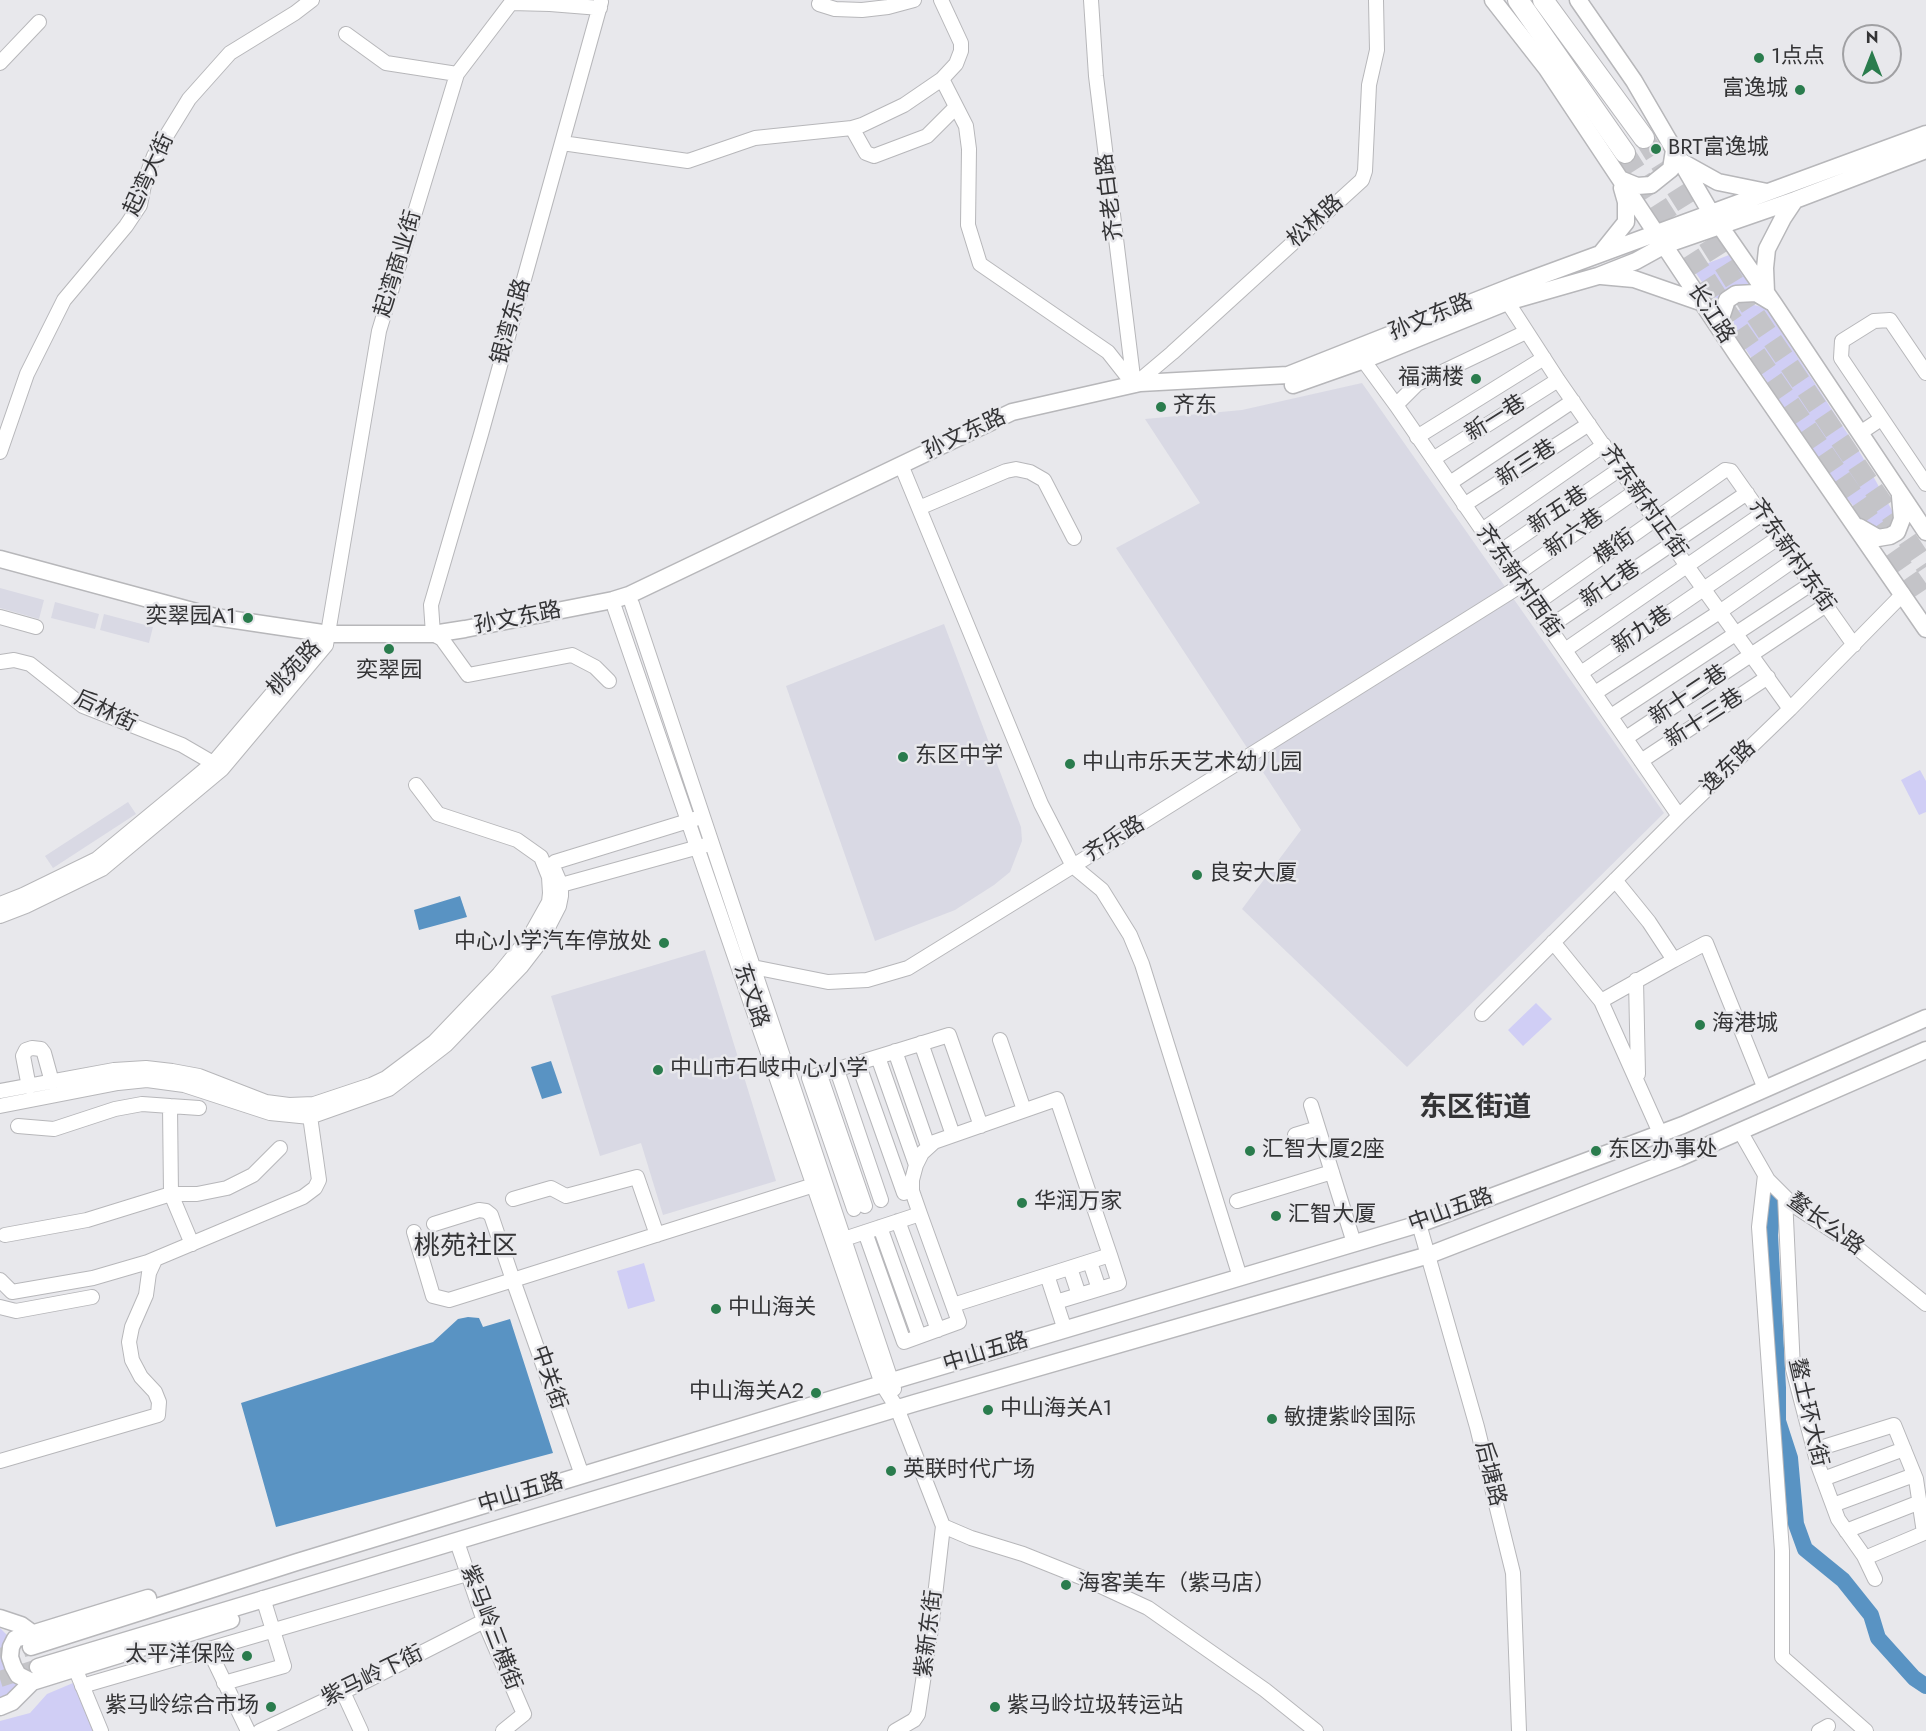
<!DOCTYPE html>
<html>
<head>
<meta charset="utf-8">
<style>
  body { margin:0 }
  #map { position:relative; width:1926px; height:1731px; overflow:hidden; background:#e8e8ec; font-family:Jost,sans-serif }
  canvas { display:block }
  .north { position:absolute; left:1842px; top:24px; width:60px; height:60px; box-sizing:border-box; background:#e8e8ec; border:2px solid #a0a0a3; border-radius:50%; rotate:0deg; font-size:16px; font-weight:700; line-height:24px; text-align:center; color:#343436 }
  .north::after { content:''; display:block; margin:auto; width:21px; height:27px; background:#2a7c4d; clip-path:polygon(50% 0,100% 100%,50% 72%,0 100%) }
</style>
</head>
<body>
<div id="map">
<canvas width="1926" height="1731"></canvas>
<div class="north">N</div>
</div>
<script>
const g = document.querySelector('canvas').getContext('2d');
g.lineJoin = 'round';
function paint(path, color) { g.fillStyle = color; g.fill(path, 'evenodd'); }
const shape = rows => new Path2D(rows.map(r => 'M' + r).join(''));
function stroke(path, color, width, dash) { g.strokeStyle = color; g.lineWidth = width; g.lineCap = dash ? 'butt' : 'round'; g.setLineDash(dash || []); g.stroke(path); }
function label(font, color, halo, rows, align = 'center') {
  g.font = font + ' Jost,"Noto Sans SC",sans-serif'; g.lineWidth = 5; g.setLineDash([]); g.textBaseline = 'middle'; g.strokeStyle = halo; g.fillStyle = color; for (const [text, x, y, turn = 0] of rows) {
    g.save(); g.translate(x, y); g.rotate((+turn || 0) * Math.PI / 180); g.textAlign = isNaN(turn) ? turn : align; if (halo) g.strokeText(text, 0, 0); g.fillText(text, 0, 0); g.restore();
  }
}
paint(shape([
  [1362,383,1664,813,1407,1067,1242,909,1301,830,1116,548,1200,503,1145,419,1242,410],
  [0,588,44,600,39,619,0,608],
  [55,602,99,614,95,629,51,618],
  [104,614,153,627,149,643,100,630],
  [944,624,1021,827,1022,841,1010,872,994,885,955,910,875,941,786,686],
  [128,802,136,814,53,868,45,856],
  [705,950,776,1181,663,1215,641,1143,600,1156,551,996]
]), '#d9d9e4');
paint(shape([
  [1729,255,1753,290,1720,308,1693,269],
  [1751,304,1765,308,1771,316,1862,456,1894,514,1891,526,1885,531,1871,527,1831,479,1735,333,1733,316,1737,311],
  [1920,770,1926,781,1926,812,1919,815,1901,780],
  [1536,1003,1552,1019,1523,1046,1508,1030],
  [644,1263,655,1301,628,1309,617,1271],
  [0,1628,9,1637,16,1682,23,1690,0,1703],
  [73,1683,93,1731,0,1731,0,1721,30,1713,47,1694]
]), '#d0cef5');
paint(shape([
  [460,896,467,917,419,930,414,910],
  [551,1061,562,1093,542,1099,531,1067],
  [468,1317,479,1318,483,1327,510,1319,553,1453,276,1527,241,1403,433,1342,458,1319]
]), '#5993c3');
stroke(shape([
  [1774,1197,1770,1235,1778,1388,1778,1421,1790,1458,1796,1524,1805,1549,1843,1580,1871,1615,1878,1638,1914,1678,1926,1686]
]), '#5993c3', 16);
stroke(shape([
  [0,1656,31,1647],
  [0,1679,38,1667]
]), '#c4c4c8', 16, [16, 8]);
stroke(shape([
  [1644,138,1752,310,1926,567],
  [1625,153,1732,319,1926,601]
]), '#c4c4c8', 20, [20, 10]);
const minor = shape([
  [941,0,961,43,961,51,956,64,942,79,966,126,969,149,968,225,980,264,1108,352,1134,385,1172,353,1362,180,1365,171,1369,85,1377,50,1376,0],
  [1091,0,1096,76,1134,385],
  [601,2,481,434,431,605,433,634,442,639,468,675,572,655,595,667,609,681],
  [819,4,835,9,862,10,888,7,914,0],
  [346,34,386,63,457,74],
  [0,63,39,22],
  [852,128,866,153,874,156,927,136,956,107],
  [562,143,688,161,755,138,852,128,862,125,904,105,942,79],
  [1503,295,1558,380,1687,566,1790,709],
  [1358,353,1396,405,1679,816],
  [1926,373,1890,320,1874,321,1842,341,1841,358,1926,484],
  [1396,405,1417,384,1526,332],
  [1860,433,1881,419],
  [1417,437,1544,358],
  [0,452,27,374,64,300,126,226,140,205,145,180,154,156,189,99,230,53,295,13,312,0],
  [1433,459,1558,380],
  [904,472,1041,804,1073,866,1520,586],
  [1450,483,1573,401],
  [1464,505,1589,424],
  [919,508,1006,471,1016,469,1030,472,1044,480,1074,538],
  [1482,530,1604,445],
  [1498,553,1620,469],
  [1514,576,1636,491],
  [632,604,894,1389],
  [1534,605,1725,470,1731,471,1854,645],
  [615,609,882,1384,897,1408,943,1526,971,1538,1023,1554,1083,1578,1148,1608,1265,1690,1316,1731],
  [0,617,36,627],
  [1549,627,1747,493],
  [1565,650,1762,514],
  [0,662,14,660,30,664,83,706,182,745,213,763],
  [1581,673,1778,538],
  [1595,693,1721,611,1794,560],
  [1611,716,1811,584],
  [1626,738,1826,605],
  [1641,761,1768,677],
  [549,873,550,866,555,862,698,818],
  [554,885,561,885,706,845],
  [0,904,23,895,97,859,183,788,214,762,315,643,329,634],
  [0,916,26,906,102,869,222,769,326,645,379,331,457,74,511,3,550,4,600,8],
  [1553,942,1601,1001,1660,1133],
  [1674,960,1706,943,1765,1089],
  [753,967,828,982,867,980,908,968,1073,866,1102,890,1130,935,1142,964,1240,1277],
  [1636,980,1638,1074],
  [1601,1001,1674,960,1649,922,1615,880],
  [1482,1014,1679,816,1790,709,1903,594],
  [1000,1040,1024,1110],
  [921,1043,953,1135],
  [895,1051,928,1146],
  [878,1057,916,1165],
  [858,1063,904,1193],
  [837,1070,881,1200],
  [820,1075,865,1206],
  [29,1087,23,1056,26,1050,32,1048,41,1049,44,1053,52,1082],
  [0,1091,114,1070,146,1068,172,1071,199,1076,266,1102,289,1105,314,1104,371,1085,386,1078,434,1042,499,974,530,936,549,902,550,893,549,877,541,857,517,840,438,814,416,785],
  [1311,1105,1354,1243],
  [0,1106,118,1083,147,1080,184,1085,270,1113,310,1117,389,1089,446,1045,521,967,541,941,559,906,561,896,561,885,555,871,550,866],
  [170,1106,199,1108],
  [18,1126,54,1129,115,1109,142,1104,170,1106,171,1194,192,1244],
  [1740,1131,1768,1180,1793,1205,1851,1243,1926,1304],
  [1295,1135,1318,1128],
  [1765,1175,1759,1227,1782,1551,1782,1657,1866,1731],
  [1785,1197,1793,1369,1818,1465,1838,1519,1864,1556,1875,1579],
  [513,1199,551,1188,566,1196,637,1177,657,1235],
  [1237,1201,1332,1172],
  [854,1209,809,1078,949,1035,981,1126],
  [898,1221,938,1330],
  [434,1224,479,1210,486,1211,491,1215,513,1280,814,1185],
  [1419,1224,1477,1427,1513,1573,1519,1731],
  [880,1227,919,1336],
  [414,1232,433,1296,449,1300,513,1280,582,1475],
  [865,1232,904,1342,959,1322,920,1214,912,1191,912,1180,916,1165,922,1153,934,1142,1057,1099,1110,1255,953,1305],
  [5,1235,87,1220,171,1194,197,1194,227,1188,253,1175,280,1148],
  [844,1239,920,1214],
  [1090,1262,1099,1289],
  [1070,1268,1079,1295],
  [1047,1275,1065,1330],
  [0,1280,12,1292,93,1278,148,1262,303,1197,315,1188,319,1180,309,1109],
  [1056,1302,1119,1283,1110,1255],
  [0,1307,16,1311,92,1297],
  [1814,1450,1894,1425,1916,1479,1924,1533,1865,1558],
  [0,1461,158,1415,159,1402,155,1392,141,1377,132,1360,129,1342,132,1327,146,1295,149,1273,155,1260],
  [1823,1479,1904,1449],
  [1833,1505,1914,1475],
  [1846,1531,1920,1502],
  [457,1542,484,1621,524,1714,503,1731],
  [209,1650,248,1731],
  [75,1668,101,1731],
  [224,1683,284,1666,263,1598],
  [82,1686,467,1574],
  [343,1692,361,1731],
  [260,1731,366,1681,484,1621],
  [895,1731,914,1720,918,1714,932,1622,943,1526],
  [1819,1731,1828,1726]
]);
const major = shape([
  [1493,0,1547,69,1737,355,1926,629],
  [1578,0,1634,81,1711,213,1774,304,1926,532],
  [1682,162,1718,182,1767,192],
  [1620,179,1637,186,1651,185,1671,169,1674,150],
  [1602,252,1626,222,1626,202,1622,188],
  [1601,276,1634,279,1703,303],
  [1766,292,1765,268,1767,249,1783,218,1795,200],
  [1724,333,1721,318,1727,300,1736,294,1756,293,1771,302],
  [1293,385,1364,360,1507,302,1598,276,1636,261,1665,245,1795,200,1926,150],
  [1859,527,1878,538,1890,536,1897,532,1902,519,1900,496],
  [0,559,215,617,329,634,433,634,465,629,613,600,629,595,1012,412,1140,383,1288,375,1513,286,1926,134],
  [0,1618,21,1625,32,1633],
  [31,1647,297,1562,882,1384,1419,1224,1683,1125,1926,1018],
  [38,1667,915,1403,1429,1255,1679,1158,1926,1050],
  [32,1682,18,1675,13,1666,10,1657,11,1647,15,1639,148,1598],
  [0,1707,12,1702,32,1682,231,1620]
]);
const highway = shape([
  [1518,0,1625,153],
  [1543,0,1644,138]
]);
stroke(minor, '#b7b7ba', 16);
stroke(major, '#b7b7ba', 19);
stroke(highway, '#b7b7ba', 22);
stroke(minor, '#fff', 14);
stroke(major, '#fff', 16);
stroke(highway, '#fff', 20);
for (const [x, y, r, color] of [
  [1759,58,6,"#2a7c4d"],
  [1800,90,6,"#2a7c4d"],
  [1656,149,6,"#2a7c4d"],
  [1476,379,6,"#2a7c4d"],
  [1161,407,6,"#2a7c4d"],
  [248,618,6,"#2a7c4d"],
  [389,649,6,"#2a7c4d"],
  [903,757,6,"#2a7c4d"],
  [1070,764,6,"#2a7c4d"],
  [1197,875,6,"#2a7c4d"],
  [664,943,6,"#2a7c4d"],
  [1700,1025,6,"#2a7c4d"],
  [658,1070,6,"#2a7c4d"],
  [1250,1151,6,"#2a7c4d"],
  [1596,1151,6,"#2a7c4d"],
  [1022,1203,6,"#2a7c4d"],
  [1276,1216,6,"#2a7c4d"],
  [716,1309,6,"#2a7c4d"],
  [816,1393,6,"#2a7c4d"],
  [988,1410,6,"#2a7c4d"],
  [1272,1419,6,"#2a7c4d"],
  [891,1471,6,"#2a7c4d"],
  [1066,1585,6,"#2a7c4d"],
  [247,1656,6,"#2a7c4d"],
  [271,1707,6,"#2a7c4d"],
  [995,1707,6,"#2a7c4d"]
]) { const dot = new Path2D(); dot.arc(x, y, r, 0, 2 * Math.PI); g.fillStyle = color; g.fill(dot); stroke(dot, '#e8e8ec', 2); }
label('22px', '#343436', '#e8e8ec', [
  ["1点点",1771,58],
  ["富逸城",1788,90,"right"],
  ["BRT富逸城",1668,149],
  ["福满楼",1464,379,"right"],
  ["齐东",1173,407],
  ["奕翠园A1",236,618,"right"],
  ["奕翠园",389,672,"center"],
  ["东区中学",915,757],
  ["中山市乐天艺术幼儿园",1082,764],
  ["良安大厦",1209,875],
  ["中心小学汽车停放处",652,943,"right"],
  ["海港城",1712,1025],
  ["中山市石岐中心小学",670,1070],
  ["汇智大厦2座",1262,1151],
  ["东区办事处",1608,1151],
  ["华润万家",1034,1203],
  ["汇智大厦",1288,1216],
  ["中山海关",728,1309],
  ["中山海关A2",804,1393,"right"],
  ["中山海关A1",1000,1410],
  ["敏捷紫岭国际",1284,1419],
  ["英联时代广场",903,1471],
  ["海客美车（紫马店）",1078,1585],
  ["太平洋保险",235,1656,"right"],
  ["紫马岭综合市场",259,1707,"right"],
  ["紫马岭垃圾转运站",1007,1707]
], 'left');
label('22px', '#343436', '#e8e8ec', [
  ["起湾大街",150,175,-65],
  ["齐老白路",1111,197,-97],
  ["松林路",1316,222,-42],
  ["起湾商业街",399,264,-73],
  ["长江路",1710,314,57],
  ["孙文东路",1431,318,-22],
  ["银湾东路",512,322,-74],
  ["新一巷",1496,419,-32],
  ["孙文东路",965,435,-25],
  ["新三巷",1527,464,-33],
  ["齐东新村正街",1643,502,55],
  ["新五巷",1559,511,-34],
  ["新六巷",1575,534,-35],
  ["横街",1615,548,-35],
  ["齐东新村东街",1791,556,55],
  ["齐东新村西街",1518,582,55],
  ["新七巷",1611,585,-34],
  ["孙文东路",518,619,-11],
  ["新九巷",1643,631,-34],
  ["桃苑路",295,669,-47],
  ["新十二巷",1689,696,-34],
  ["后林街",105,712,26],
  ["新十三巷",1705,719,-33],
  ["逸东路",1729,768,-44],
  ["齐乐路",1115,840,-32],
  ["东文路",750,996,71],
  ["中山五路",1451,1211,-20],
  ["鳌长公路",1825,1225,36],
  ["中山五路",986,1353,-17],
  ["中关街",548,1378,71],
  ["鳌土环大街",1807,1413,77],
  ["后塘路",1489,1474,76],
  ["中山五路",521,1494,-17],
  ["紫马岭三横街",490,1628,69],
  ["紫新东街",930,1634,-83],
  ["紫马岭下街",373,1677,-26]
]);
label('26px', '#343436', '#e8e8ec', [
  ["桃苑社区",466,1248]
]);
label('bold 28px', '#343436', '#e8e8ec', [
  ["东区街道",1475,1109]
]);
</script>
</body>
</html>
